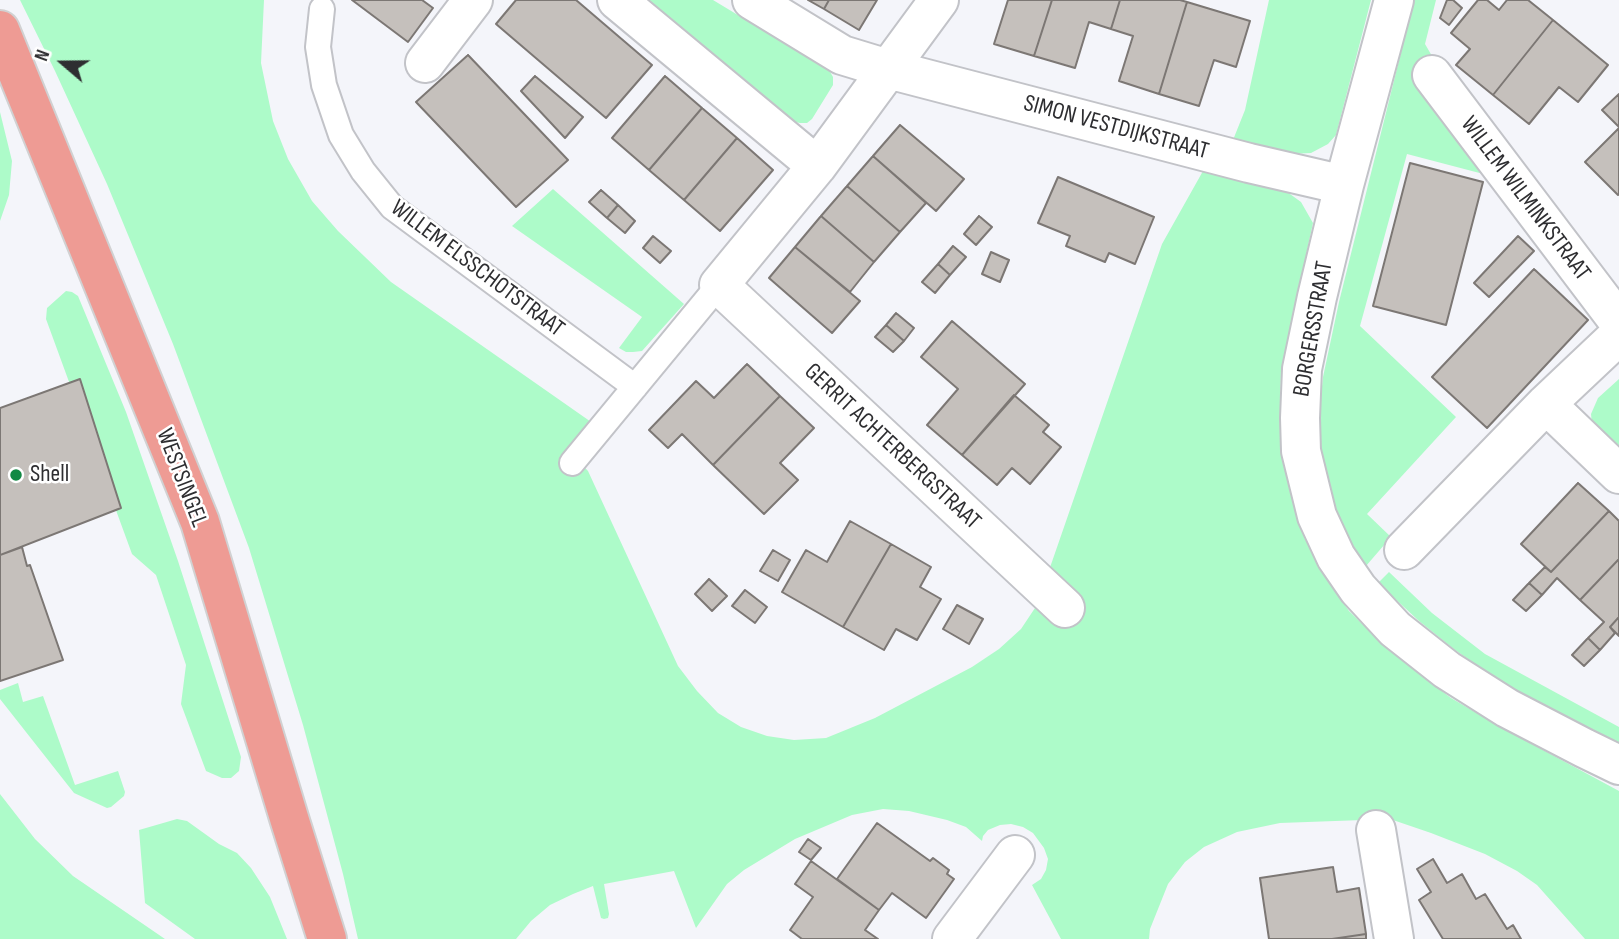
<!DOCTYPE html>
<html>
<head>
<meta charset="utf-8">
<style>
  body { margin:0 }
  #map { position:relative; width:1619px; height:939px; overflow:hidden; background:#f4f5fa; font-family:"Sofia Sans Condensed",sans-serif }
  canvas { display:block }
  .north { position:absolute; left:28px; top:28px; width:70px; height:70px; -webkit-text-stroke:5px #fff; paint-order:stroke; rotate:290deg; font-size:19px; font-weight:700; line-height:28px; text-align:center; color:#2e2e31 }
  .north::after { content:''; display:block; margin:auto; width:24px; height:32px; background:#2e2e31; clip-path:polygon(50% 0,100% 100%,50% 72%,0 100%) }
</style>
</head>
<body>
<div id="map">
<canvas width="1619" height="939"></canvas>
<div class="north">N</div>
</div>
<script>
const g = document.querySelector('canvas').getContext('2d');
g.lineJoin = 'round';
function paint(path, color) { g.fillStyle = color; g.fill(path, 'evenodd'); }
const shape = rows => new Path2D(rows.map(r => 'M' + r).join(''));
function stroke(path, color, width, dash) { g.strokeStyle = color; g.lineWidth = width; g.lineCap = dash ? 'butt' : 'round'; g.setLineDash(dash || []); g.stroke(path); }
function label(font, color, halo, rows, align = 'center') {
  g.font = font + ' "Sofia Sans Condensed",sans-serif'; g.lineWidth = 5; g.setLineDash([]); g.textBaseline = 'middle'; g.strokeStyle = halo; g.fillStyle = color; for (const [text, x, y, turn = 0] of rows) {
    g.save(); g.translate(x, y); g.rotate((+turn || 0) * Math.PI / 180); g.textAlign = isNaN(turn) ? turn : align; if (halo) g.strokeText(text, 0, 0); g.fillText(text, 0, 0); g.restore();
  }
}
paint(shape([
  [20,0,264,0,261,63,273,121,288,159,312,201,338,231,391,282,594,424,570,452,588,471,678,666,697,691,718,713,741,727,767,736,794,740,826,738,875,718,972,667,999,649,1021,629,1037,605,1162,244,1203,171,1283,189,1301,202,1313,223,1281,371,1280,409,1280,444,1289,488,1305,539,1325,576,1349,611,1381,642,1418,673,1451,698,1504,729,1619,791,1619,939,1585,939,1537,885,1517,871,1485,854,1431,833,1390,819,1280,823,1237,832,1204,847,1185,862,1168,884,1150,929,1149,939,1061,939,1032,885,1041,879,1046,870,1048,859,1044,848,1033,833,1023,827,1011,824,1000,825,988,830,983,836,982,841,966,827,947,820,909,811,883,809,852,815,795,839,744,870,727,884,696,928,674,871,604,884,609,914,608,918,604,919,601,918,593,886,573,894,550,905,531,921,516,939,358,939,343,874,303,725,249,548,173,344,107,184,55,71],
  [647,0,713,0,829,70,833,77,833,85,812,119,807,123,800,123,790,121],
  [1269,0,1371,0,1336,135,1328,144,1311,153,1291,154,1233,140,1245,110],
  [1414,0,1436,0,1425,44,1432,56,1411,74,1492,171,1491,176,1407,154,1360,326,1456,417,1367,514,1391,537,1366,566,1346,534,1332,499,1322,462,1320,434,1320,405,1323,377,1339,302],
  [0,112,12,161,9,195,0,221],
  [553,189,684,304,642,351,633,352,626,352,619,348,642,317,512,226],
  [66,291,72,292,78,296,126,412,178,561,241,757,239,771,231,778,222,778,206,771,181,704,186,665,156,575,132,554,46,319,47,308],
  [1619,379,1619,453,1592,425,1591,414,1598,398],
  [1389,572,1432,613,1485,654,1619,727,1619,742,1616,743,1544,706,1500,681,1455,650,1419,621,1378,583],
  [18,683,23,702,43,696,75,785,118,771,125,792,124,796,111,807,107,808,74,793,0,699,0,690],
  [0,794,35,839,73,876,165,939,0,939],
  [177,819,187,821,219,844,237,853,251,868,270,897,287,939,195,939,145,903,139,830]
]), '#adfbc9');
const building = shape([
  [352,0,422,0,433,8,408,42,352,0],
  [516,0,576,0,652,65,606,118,496,24,516,0],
  [808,0,829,0,824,9,808,0],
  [829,0,877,0,859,30,824,9,829,0],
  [1008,0,1052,0,1034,56,994,44,1008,0],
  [1052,0,1120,0,1111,29,1089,22,1075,68,1034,56,1052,0],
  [1120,0,1180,0,1187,2,1159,94,1119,81,1133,36,1111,29,1120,0],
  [1447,0,1453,0,1462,8,1449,25,1440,18,1447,0],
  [1478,0,1487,0,1499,10,1507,0,1528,0,1553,20,1493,95,1456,65,1470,49,1451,33,1478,0],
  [1187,2,1250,21,1236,67,1214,60,1199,106,1159,94,1187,2],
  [1553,20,1608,65,1578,102,1559,87,1529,124,1493,95,1553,20],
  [468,55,568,160,516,207,416,102,468,55],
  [535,76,583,117,565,138,521,91,535,76],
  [665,76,702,108,649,170,612,138,665,76],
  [1619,94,1619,127,1602,110,1619,94],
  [702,108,737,138,684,200,649,170,702,108],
  [900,125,964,179,936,211,873,156,900,125],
  [1619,128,1619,194,1618,195,1585,162,1619,128],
  [737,138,773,170,720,231,684,200,737,138],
  [873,156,926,203,900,232,847,186,873,156],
  [1410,163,1483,182,1446,325,1373,306,1410,163],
  [1058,177,1154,217,1135,264,1109,253,1105,262,1066,246,1070,236,1038,223,1058,177],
  [847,186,900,232,874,262,821,216,847,186],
  [601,190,618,205,607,218,589,202,601,190],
  [618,205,635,221,625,233,607,218,618,205],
  [821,216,874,262,850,292,795,247,821,216],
  [979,216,992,227,976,245,964,234,979,216],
  [653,236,671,251,660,263,643,248,653,236],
  [1518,236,1534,251,1489,297,1474,283,1518,236],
  [953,246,966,257,950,275,938,264,953,246],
  [795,247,860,301,832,333,769,278,795,247],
  [991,252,1009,260,1000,282,982,274,991,252],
  [938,264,950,275,935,293,922,282,938,264],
  [1534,269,1588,320,1487,428,1432,377,1534,269],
  [896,313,914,328,904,341,886,325,896,313],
  [952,321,1025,384,962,455,927,425,958,389,921,357,952,321],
  [886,325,904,341,893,352,875,337,886,325],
  [747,364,780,396,713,465,682,434,668,448,649,430,696,381,714,398,747,364],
  [80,379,121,508,0,555,0,408,80,379],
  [1014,395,1049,425,1043,432,1061,447,1030,484,1012,468,997,485,962,455,1014,395],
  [780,396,814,428,780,463,798,480,764,514,713,465,780,396],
  [1578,483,1609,511,1551,572,1521,544,1578,483],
  [1609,511,1619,521,1619,559,1580,600,1557,578,1542,595,1529,583,1545,567,1551,572,1609,511],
  [850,521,891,544,843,627,782,592,806,550,827,562,850,521],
  [891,544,931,567,920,587,941,599,917,640,896,629,884,650,843,627,891,544],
  [22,547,27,566,30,565,63,660,0,681,0,555,22,547],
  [773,550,790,560,778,581,760,571,773,550],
  [1619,559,1619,617,1610,627,1615,633,1600,650,1588,638,1604,622,1580,600,1619,559],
  [709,579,727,596,712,611,695,594,709,579],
  [1529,583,1542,595,1526,611,1513,600,1529,583],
  [745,590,767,607,755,623,732,606,745,590],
  [957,605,983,619,969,644,943,629,957,605],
  [1619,617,1619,636,1610,627,1619,617],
  [1588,638,1600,650,1584,666,1572,655,1588,638],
  [877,823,930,861,933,858,949,870,947,874,954,879,926,918,892,893,879,910,837,879,877,823],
  [808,839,821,848,811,860,799,852,808,839],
  [1433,859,1447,883,1462,874,1476,899,1485,894,1507,929,1513,925,1521,939,1443,939,1419,900,1431,892,1417,869,1433,859],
  [811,861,879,910,865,930,878,939,802,939,790,930,813,897,795,884,811,861],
  [1333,867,1337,892,1359,888,1366,934,1332,939,1269,939,1260,878,1333,867],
  [1366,934,1366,939,1332,939,1366,934]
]);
paint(building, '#c5c0bc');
stroke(building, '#7c7774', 2);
const service = shape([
  [322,9,318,47,324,85,341,135,363,171,392,207,635,387],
  [572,463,719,285]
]);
const minor = shape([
  [617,0,817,166],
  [752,0,842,55,888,69,1249,163,1344,185],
  [939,0,817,166,719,285,1065,608],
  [1394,0,1344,185,1317,297,1302,369,1300,418,1301,451,1317,516,1336,557,1358,589,1395,629,1447,670,1507,708,1584,748,1619,765],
  [425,63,473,0],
  [1432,75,1619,322],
  [1546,404,1619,474],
  [1404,550,1546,404,1619,335],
  [1376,830,1394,939],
  [952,939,1015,855]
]);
const primary = shape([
  [0,30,200,522,289,818,327,939]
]);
stroke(service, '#c2c3c8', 28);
stroke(minor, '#c2c3c8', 42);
stroke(primary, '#d1d1d2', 42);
stroke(service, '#fff', 24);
stroke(minor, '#fff', 38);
stroke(primary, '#ee9b94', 38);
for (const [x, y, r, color] of [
  [16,475,7,"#128944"]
]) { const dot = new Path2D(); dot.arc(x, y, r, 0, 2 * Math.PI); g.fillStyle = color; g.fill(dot); stroke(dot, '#fff', 2.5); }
label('24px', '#2e2e31', '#fff', [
  ["SIMON VESTDIJKSTRAAT",1116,128,15],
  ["WILLEM WILMINKSTRAAT",1525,199,53],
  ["WILLEM ELSSCHOTSTRAAT",477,269,37],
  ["BORGERSSTRAAT",1314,329,-80],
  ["GERRIT ACHTERBERGSTRAAT",892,447,43],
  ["WESTSINGEL",181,478,69]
]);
label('24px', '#2e2e31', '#fff', [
  ["Shell",30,475]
], 'left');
</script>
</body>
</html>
